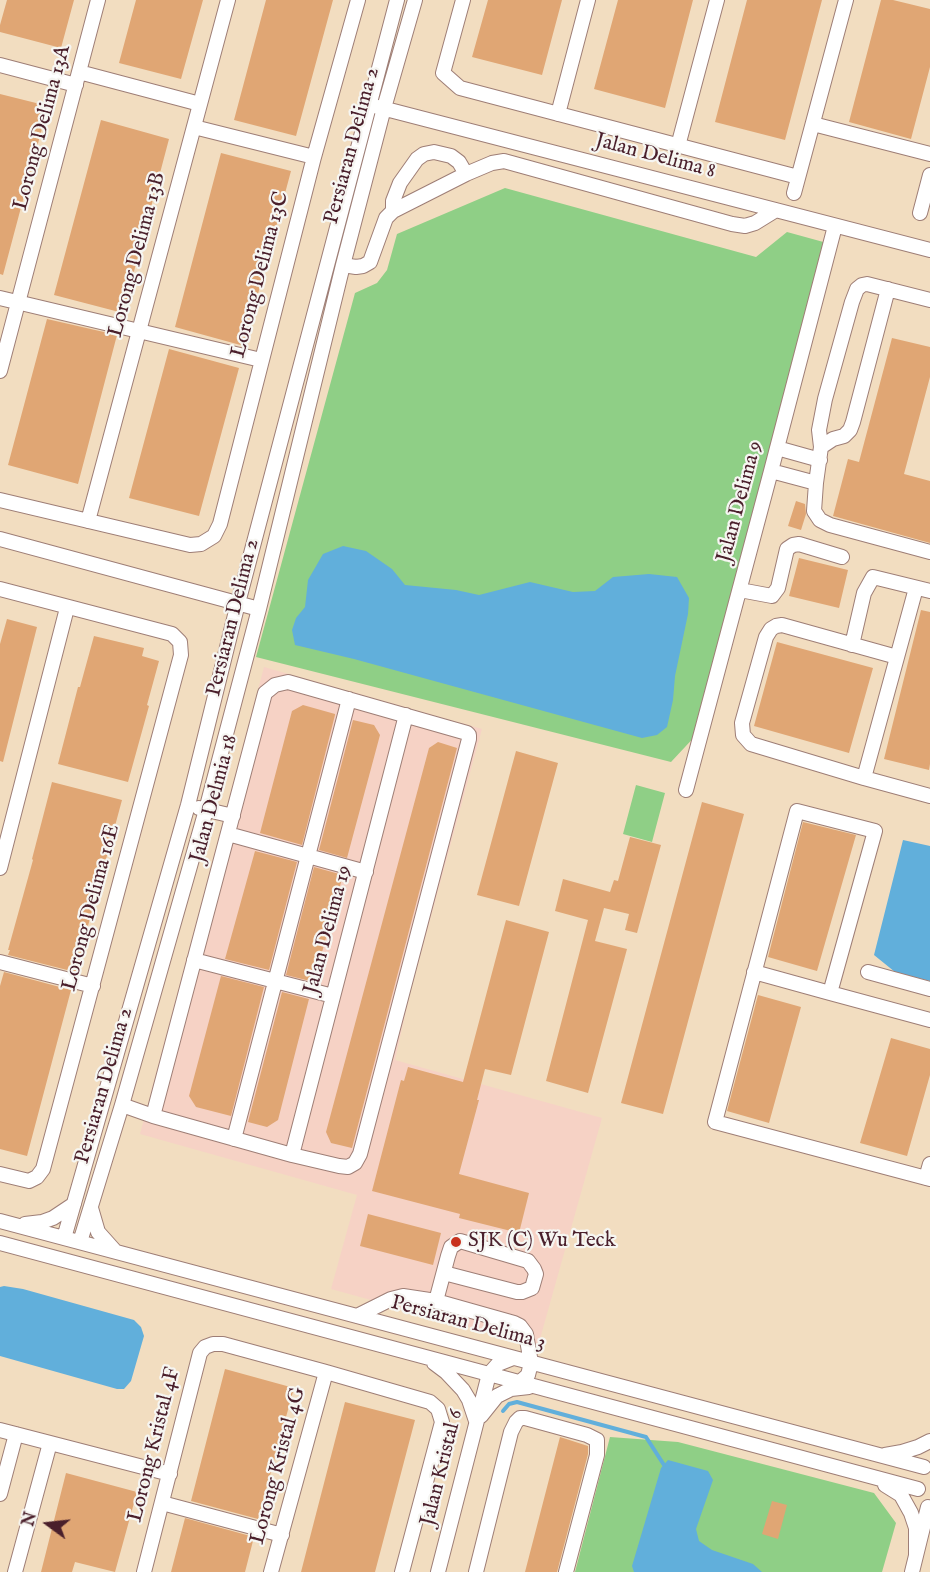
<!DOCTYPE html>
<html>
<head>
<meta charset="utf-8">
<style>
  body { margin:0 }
  #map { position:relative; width:930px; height:1572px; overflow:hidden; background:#f2ddc0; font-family:"IM FELL English",serif }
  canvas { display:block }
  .north { position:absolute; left:18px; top:1494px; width:60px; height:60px; -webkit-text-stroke:4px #f6f6f2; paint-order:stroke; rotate:285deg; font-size:16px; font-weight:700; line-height:24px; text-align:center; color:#4a1f2b }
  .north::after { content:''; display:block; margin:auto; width:21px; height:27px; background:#4a1f2b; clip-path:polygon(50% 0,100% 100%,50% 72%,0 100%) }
</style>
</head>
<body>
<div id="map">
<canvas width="930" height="1572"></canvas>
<div class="north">N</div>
</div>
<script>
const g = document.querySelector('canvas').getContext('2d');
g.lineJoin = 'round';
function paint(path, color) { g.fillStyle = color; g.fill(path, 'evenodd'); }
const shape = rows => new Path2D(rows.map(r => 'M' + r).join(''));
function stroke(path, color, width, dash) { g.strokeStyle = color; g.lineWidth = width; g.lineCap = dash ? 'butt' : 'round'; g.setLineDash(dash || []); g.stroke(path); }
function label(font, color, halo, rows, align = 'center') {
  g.font = font + ' "IM FELL English",serif'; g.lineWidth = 4.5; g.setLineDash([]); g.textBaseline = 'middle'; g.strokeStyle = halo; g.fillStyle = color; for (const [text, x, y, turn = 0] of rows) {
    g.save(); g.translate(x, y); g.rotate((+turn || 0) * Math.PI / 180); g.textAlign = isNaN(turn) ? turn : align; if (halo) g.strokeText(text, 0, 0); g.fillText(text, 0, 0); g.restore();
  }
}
paint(shape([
  [264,667,482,729,409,997,395,1060,602,1118,538,1346,331,1289,357,1195,140,1134]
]), '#f6d2c5');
paint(shape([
  [505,188,756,257,787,232,827,243,699,732,671,762,256,657,355,293,377,283,387,270,397,234],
  [636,785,665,793,652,842,623,834],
  [610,1437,678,1442,874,1493,896,1523,882,1572,575,1572]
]), '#8fcf86');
paint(shape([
  [343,546,366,551,392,569,405,585,456,590,479,595,530,582,573,592,595,591,613,577,649,574,677,577,689,598,688,614,675,676,673,700,667,727,657,735,642,738,354,659,295,645,292,630,296,618,305,607,308,580,323,554],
  [903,840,930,846,930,981,895,972,874,955],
  [4,1286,23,1289,134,1320,141,1327,144,1336,131,1381,124,1389,117,1389,0,1356,0,1287],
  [668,1460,708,1471,713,1480,696,1529,699,1541,712,1550,753,1564,762,1572,634,1572,632,1566,661,1468]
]), '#61afdb');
stroke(shape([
  [503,1411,509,1404,517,1402,646,1437,664,1465]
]), '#61afdb', 4);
paint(shape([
  [7,0,74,0,61,48,0,32,0,25],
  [136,0,203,0,181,79,119,63],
  [266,0,333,0,296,136,234,120],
  [488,0,562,0,542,75,472,57],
  [618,0,693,0,665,108,594,89],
  [747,0,822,0,785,140,715,122],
  [881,0,893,0,930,9,930,67,911,139,849,122],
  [0,94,48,106,3,275,0,274],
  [101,120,169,139,123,313,54,295],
  [221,153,291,171,244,346,175,327],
  [47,319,117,335,78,484,8,465],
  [892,338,930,347,930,377,904,474,930,481,930,543,833,516,848,459,859,462],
  [169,349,239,368,199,516,129,498],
  [796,501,805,504,806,514,801,530,788,526],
  [799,558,848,570,839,608,789,596],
  [921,610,930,612,930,764,929,770,884,759],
  [7,619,37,627,3,762,0,761,0,644],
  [94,636,144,648,142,656,159,661,147,705,149,706,128,782,58,764,78,687,80,687],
  [777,642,873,668,849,753,754,726],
  [303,705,335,714,335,715,302,845,260,833,292,711],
  [353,720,374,725,380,735,347,858,319,850],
  [438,742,457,748,352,1148,331,1143,326,1132,429,748],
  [516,751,558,763,519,906,477,895],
  [52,782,122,800,85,937,87,938,78,970,76,970,75,972,8,955,10,950,8,950,33,860,32,859],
  [702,802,744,814,663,1114,621,1103],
  [803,822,856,835,817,971,768,957],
  [630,837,661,845,637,933,625,930,629,914,604,908,595,941,627,949,588,1093,546,1081,588,920,555,911,563,879,610,892,614,880,618,881],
  [255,851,297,862,269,970,225,959],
  [314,867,343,875,314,982,286,975],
  [506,920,549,932,511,1075,485,1069,477,1100,479,1100,459,1174,529,1193,519,1233,459,1218,460,1214,372,1191,401,1080,404,1081,408,1067,463,1082],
  [4,972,71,990,27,1156,0,1149,0,986],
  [221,976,264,987,231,1116,196,1107,189,1096],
  [282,992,309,999,278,1120,267,1127,248,1122],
  [758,995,801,1007,769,1123,727,1111],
  [891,1038,930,1049,930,1075,907,1156,860,1143],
  [368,1214,441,1233,433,1265,360,1246],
  [225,1369,294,1388,258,1519,191,1501],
  [345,1402,415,1420,375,1572,301,1572],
  [560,1437,588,1446,588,1454,557,1572,525,1572],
  [66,1473,137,1492,115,1572,75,1562,72,1572,41,1572],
  [772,1501,787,1505,778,1539,762,1534],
  [185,1518,254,1537,245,1572,171,1572]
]), '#e0a674');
const minor = shape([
  [463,0,443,73,460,88,798,177],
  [0,65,76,85],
  [79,72,200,104],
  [378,107,930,250],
  [558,114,588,0],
  [813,124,930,154],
  [194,127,314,157],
  [678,146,717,0],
  [794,193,846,0],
  [393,211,393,201,400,183,417,159,424,154,434,152,451,156,459,162,466,174],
  [920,213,930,175],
  [343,265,356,267,363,266,370,262,386,218,393,211,466,174,492,163,504,161,732,224,745,226,755,223,776,210],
  [0,298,261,360],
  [930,300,867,284,862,285,857,289,852,302,825,399,819,430,821,447,816,483,814,511,820,520,830,525,930,552],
  [0,371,98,0],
  [821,447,833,439,844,436,850,430,853,422,888,289],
  [777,448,820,460],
  [771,471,816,483],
  [0,500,190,545,201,544,214,536,220,524,314,157,358,0],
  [88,521,228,0],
  [0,539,259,609],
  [916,588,864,778,930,796],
  [0,589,172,634,180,642,181,655,43,1169,37,1177,29,1181,0,1174],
  [740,590,772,596,778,588,787,549,793,545,799,544,842,557],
  [852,645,864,593,873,577,930,591],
  [864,778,751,744,743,735,742,723,766,637,771,629,776,626,782,625,897,657],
  [686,790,771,471,835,226],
  [199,808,233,816],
  [228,834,366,872],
  [0,868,67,608],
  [194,960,333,996],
  [0,962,93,986],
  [754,972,830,993],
  [868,972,930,989],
  [930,1020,830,993,875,831,797,811,715,1122,930,1179],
  [122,1105,153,1116,292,1155,339,1166,348,1167,355,1163,360,1154,469,739,469,735,467,733,288,682,275,685,265,693,153,1116],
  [234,1139,349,699],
  [292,1155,406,715],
  [926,1178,930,1164],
  [91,1208,98,1232,115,1251],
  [0,1221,924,1467],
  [25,1224,42,1222,53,1218,74,1204],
  [64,1238,188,805,238,603,397,0],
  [80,1242,122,1105,206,810,259,609,343,265,384,108,415,0],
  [0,1243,918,1489],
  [436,1301,448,1256,451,1247,460,1241,528,1261,534,1269,536,1274,532,1288,522,1292,517,1292,444,1273],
  [357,1316,391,1299,403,1296,436,1301,514,1323,520,1326,526,1334,531,1363,528,1375,520,1382],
  [434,1363,446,1372,463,1390,469,1400,476,1421],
  [481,1416,497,1396,511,1389,529,1387],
  [0,1430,170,1474],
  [885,1455,902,1452,918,1447,930,1441],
  [885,1485,901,1495,911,1513,916,1528,916,1555],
  [0,1494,16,1434],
  [162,1503,282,1535],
  [15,1572,50,1443],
  [144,1572,200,1353,205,1347,213,1344,223,1344,326,1372,430,1402,438,1409,442,1422,402,1572],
  [271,1572,326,1372],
  [438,1572,489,1374,498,1364,513,1358],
  [476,1572,511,1432,516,1422,520,1418,525,1418,587,1435,597,1440,597,1455,566,1572],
  [912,1572,928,1507]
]);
stroke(minor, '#9e7e76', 16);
stroke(minor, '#fff', 14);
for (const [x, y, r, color] of [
  [456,1242,6,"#c8321e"]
]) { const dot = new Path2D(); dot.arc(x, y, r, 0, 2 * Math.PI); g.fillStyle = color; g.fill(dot); stroke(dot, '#f6f6f2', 2); }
label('21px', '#4a1f2b', '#f6f6f2', [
  ["Lorong Delima 13A",43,128,-75],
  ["Persiaran Delima 2",353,146,-75],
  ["Jalan Delima 8",655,157,15],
  ["Lorong Delima 13B",138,255,-75],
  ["Lorong Delima 13C",261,275,-75],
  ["Jalan Delima 9",741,502,-75],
  ["Persiaran Delima 2",234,618,-76],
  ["Jalan Delmia 18",215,799,-75],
  ["Lorong Delima 16E",92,908,-75],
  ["Jalan Delima 19",329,930,-75],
  ["Persiaran Delima 2",105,1086,-74],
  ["Persiaran Delima 3",468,1324,15],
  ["Lorong Kristal 4F",155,1445,-76],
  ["Lorong Kristal 4G",279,1466,-75],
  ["Jalan Kristal 6",443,1468,-76]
]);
label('21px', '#4a1f2b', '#f6f6f2', [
  ["SJK (C) Wu Teck",468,1242]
], 'left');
</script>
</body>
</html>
